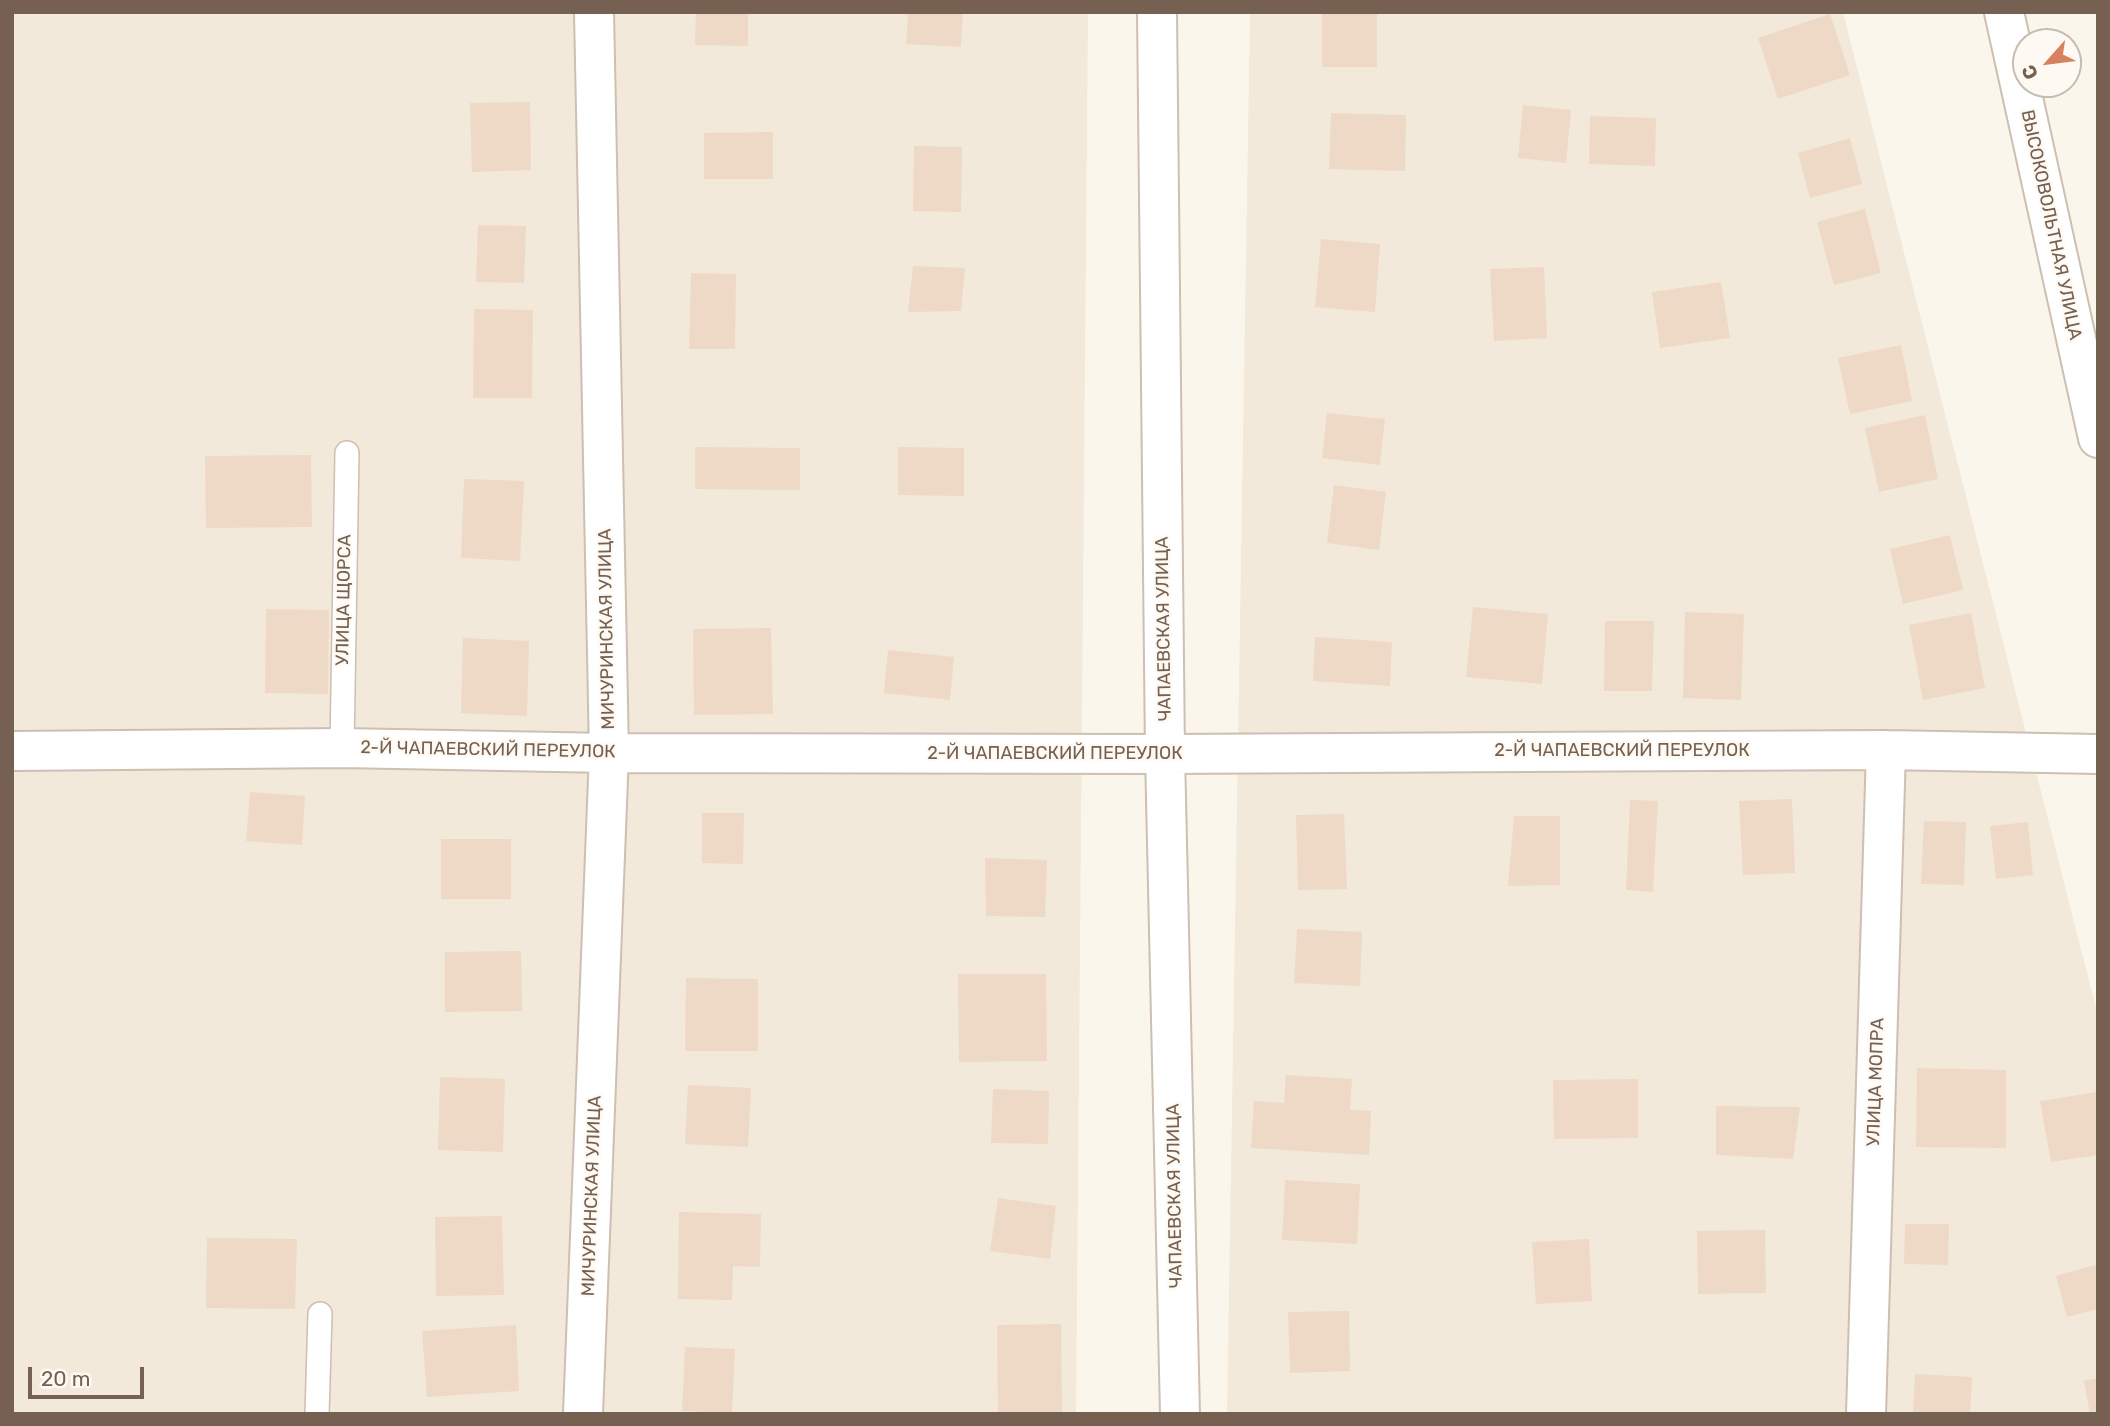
<!DOCTYPE html>
<html>
<head>
<meta charset="utf-8">
<style>
  body { margin:0 }
  #map { position:relative; width:2110px; height:1426px; overflow:hidden; background:#fbf6ec; font-family:Rubik,sans-serif }
  canvas { display:block }
  .frame { position:absolute; inset:0; border:14px solid #756051; pointer-events:none }
  .north { position:absolute; left:2012px; top:28px; width:70px; height:70px; box-sizing:border-box; background:#fefaf3; border:2px solid #c7bcb2; border-radius:50%; rotate:242deg; font-size:19px; font-weight:700; line-height:28px; text-align:center; color:#756051 }
  .north::after { content:''; display:block; margin:auto; width:24px; height:32px; background:#d8815e; clip-path:polygon(50% 0,100% 100%,50% 72%,0 100%) }
  .scale { position:absolute; left:28px; top:1367px; width:116px; height:32px; box-sizing:border-box; border:4px solid #756051; border-top:0; padding-left:9px; font-size:21px; line-height:24px; white-space:nowrap; color:#756051; -webkit-text-stroke:5px #fefaf3; paint-order:stroke }
</style>
</head>
<body>
<div id="map">
<canvas width="2110" height="1426"></canvas>
<div class="frame"></div>
<div class="north">С</div>
<div class="scale">20 m</div>
</div>
<script>
const g = document.querySelector('canvas').getContext('2d');
g.lineJoin = 'round';
function paint(path, color) { g.fillStyle = color; g.fill(path, 'evenodd'); }
const shape = rows => new Path2D(rows.map(r => 'M' + r).join(''));
function stroke(path, color, width, dash) { g.strokeStyle = color; g.lineWidth = width; g.lineCap = dash ? 'butt' : 'round'; g.setLineDash(dash || []); g.stroke(path); }
function label(font, color, halo, rows, align = 'center') {
  g.font = font + ' Rubik,sans-serif'; g.lineWidth = 5; g.setLineDash([]); g.textBaseline = 'middle'; g.strokeStyle = halo; g.fillStyle = color; for (const [text, x, y, turn = 0] of rows) {
    g.save(); g.translate(x, y); g.rotate((+turn || 0) * Math.PI / 180); g.textAlign = isNaN(turn) ? turn : align; if (halo) g.strokeText(text, 0, 0); g.fillText(text, 0, 0); g.restore();
  }
}
paint(shape([
  [12,12,1088,12,1076,1414,12,1414],
  [1250,12,1843,12,2098,1016,2098,1414,1227,1414]
]), '#f2e9db');
paint(shape([
  [696,12,748,12,748,46,695,45],
  [908,12,963,12,961,47,906,44],
  [1322,12,1377,12,1377,67,1322,67],
  [1830,14,1850,75,1778,99,1758,38],
  [530,102,531,170,472,172,470,103],
  [1523,105,1571,110,1566,163,1518,158],
  [1331,113,1406,115,1405,171,1329,169],
  [1590,116,1656,118,1655,166,1589,164],
  [773,132,773,179,704,179,704,133],
  [1850,138,1862,184,1810,198,1798,153],
  [914,146,962,147,961,212,913,211],
  [1865,209,1881,273,1834,285,1817,222],
  [478,225,526,226,524,283,476,282],
  [1321,239,1380,244,1375,312,1315,307],
  [913,266,965,268,961,311,908,312],
  [1544,267,1547,338,1494,341,1490,269],
  [691,273,736,274,735,349,689,349],
  [1721,282,1730,338,1660,348,1652,292],
  [474,309,533,310,532,398,473,398],
  [1901,345,1912,401,1850,414,1838,358],
  [1327,413,1385,419,1380,465,1322,458],
  [1925,415,1938,479,1879,492,1865,428],
  [695,447,800,448,800,490,695,489],
  [898,447,964,448,964,496,898,495],
  [311,455,312,527,206,528,205,456],
  [464,479,524,481,520,561,461,558],
  [1334,485,1386,492,1379,550,1327,543],
  [1950,535,1963,590,1903,604,1890,549],
  [1473,607,1548,614,1542,684,1466,677],
  [266,609,329,610,328,694,265,693],
  [1685,612,1744,614,1741,700,1683,698],
  [1971,613,1985,688,1923,700,1909,625],
  [1605,621,1654,621,1652,691,1604,691],
  [771,628,773,714,694,715,693,629],
  [1315,637,1392,642,1390,686,1313,681],
  [463,638,529,641,527,716,461,713],
  [888,650,954,657,950,700,884,693],
  [250,792,305,796,302,845,246,841],
  [1792,799,1795,873,1743,875,1739,801],
  [1630,800,1658,801,1653,892,1626,890],
  [702,813,744,813,743,864,702,863],
  [1344,814,1347,889,1298,890,1296,815],
  [1514,816,1560,816,1560,885,1508,886],
  [1924,821,1966,822,1964,885,1921,884],
  [2028,822,2033,875,1996,879,1990,826],
  [441,839,511,839,511,899,441,899],
  [985,858,1047,860,1045,917,986,916],
  [1297,929,1362,932,1360,986,1294,983],
  [521,951,522,1011,445,1012,445,952],
  [958,974,1046,974,1047,1061,959,1062],
  [686,978,758,979,758,1051,685,1051],
  [1917,1068,2006,1070,2006,1148,1916,1147],
  [1286,1075,1352,1079,1350,1110,1371,1111,1369,1155,1251,1148,1254,1101,1284,1103],
  [440,1077,505,1079,503,1152,438,1150],
  [1638,1079,1638,1138,1554,1139,1553,1080],
  [688,1085,751,1088,748,1147,685,1144],
  [993,1089,1049,1091,1048,1144,991,1143],
  [2098,1092,2098,1155,2051,1162,2040,1101],
  [1716,1106,1800,1107,1793,1159,1716,1155],
  [1285,1180,1360,1184,1357,1244,1282,1240],
  [998,1198,1056,1206,1050,1259,990,1251],
  [679,1212,761,1214,760,1267,733,1266,732,1300,678,1299],
  [502,1216,504,1295,436,1296,435,1217],
  [1905,1224,1949,1224,1948,1265,1904,1264],
  [1765,1230,1766,1293,1698,1294,1697,1231],
  [207,1238,297,1239,295,1309,206,1308],
  [1589,1239,1592,1301,1536,1304,1532,1242],
  [2098,1264,2098,1309,2067,1317,2056,1276],
  [1349,1311,1350,1371,1290,1373,1288,1312],
  [1061,1324,1062,1413,998,1414,997,1325],
  [516,1325,519,1391,427,1397,422,1331],
  [685,1347,735,1349,732,1413,682,1411],
  [1915,1374,1972,1377,1970,1414,1913,1414],
  [2098,1378,2098,1414,2090,1414,2084,1381]
]), '#eed9c6');
const lane = shape([
  [342,748,347,453],
  [317,1414,320,1314]
]);
const street = shape([
  [1157,12,1165,754,1180,1414],
  [2004,12,2098,438],
  [12,751,342,748,609,753,1165,754,1886,750,2098,754],
  [583,1414,609,753,594,12],
  [1866,1414,1886,750]
]);
stroke(lane, '#cdbfb2', 26);
stroke(street, '#cdbfb2', 42);
stroke(lane, '#fff', 23);
stroke(street, '#fff', 38);
label('18px', '#756051', '#fefaf3', [
  ["ВЫСОКОВОЛЬТНАЯ УЛИЦА",2051,225,78],
  ["УЛИЦА ЩОРСА",344,600,-89],
  ["МИЧУРИНСКАЯ УЛИЦА",607,629,-91],
  ["ЧАПАЕВСКАЯ УЛИЦА",1164,629,-91],
  ["2-Й ЧАПАЕВСКИЙ ПЕРЕУЛОК",488,750,1],
  ["2-Й ЧАПАЕВСКИЙ ПЕРЕУЛОК",1622,751],
  ["2-Й ЧАПАЕВСКИЙ ПЕРЕУЛОК",1055,754],
  ["УЛИЦА МОПРА",1876,1082,-88],
  ["МИЧУРИНСКАЯ УЛИЦА",592,1196,-88],
  ["ЧАПАЕВСКАЯ УЛИЦА",1175,1196,-91]
]);
</script>
</body>
</html>
